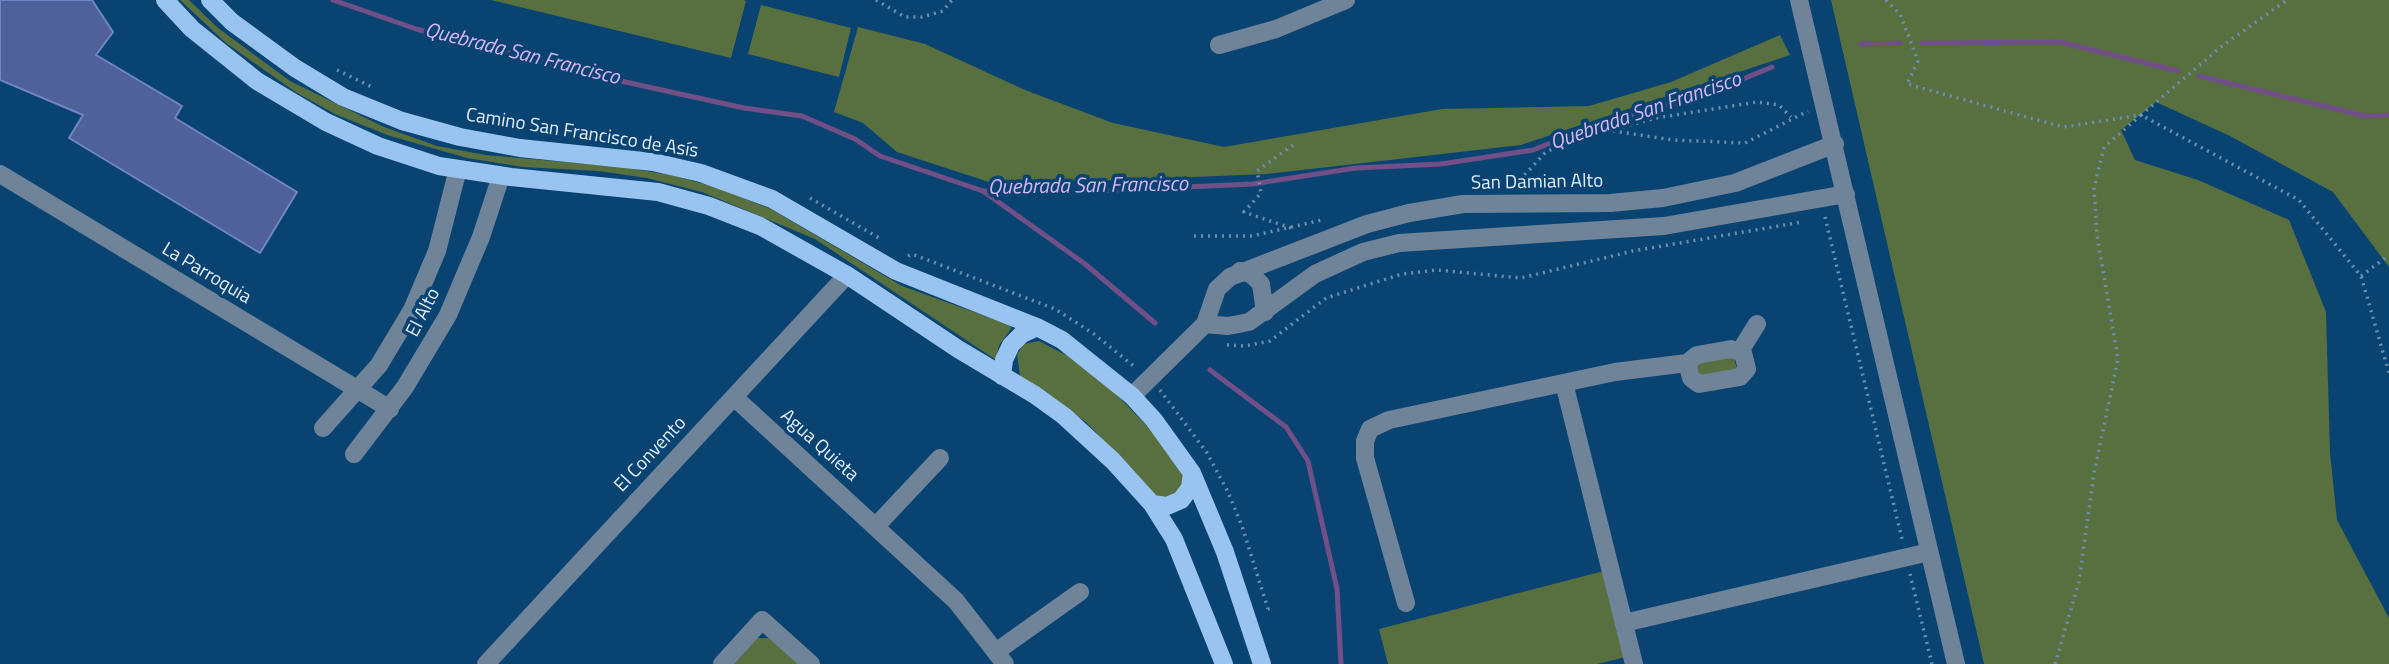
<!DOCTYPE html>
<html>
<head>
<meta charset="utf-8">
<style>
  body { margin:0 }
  canvas { display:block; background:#094372 }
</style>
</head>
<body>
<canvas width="2389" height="664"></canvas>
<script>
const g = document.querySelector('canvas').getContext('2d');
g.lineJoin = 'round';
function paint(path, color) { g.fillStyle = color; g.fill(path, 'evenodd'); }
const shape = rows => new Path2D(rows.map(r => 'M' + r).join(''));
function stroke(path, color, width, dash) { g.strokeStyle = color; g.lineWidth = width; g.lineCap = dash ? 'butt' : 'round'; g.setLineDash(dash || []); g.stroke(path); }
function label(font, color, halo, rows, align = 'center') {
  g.font = font + ' "Titillium Web",sans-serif'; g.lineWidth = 7; g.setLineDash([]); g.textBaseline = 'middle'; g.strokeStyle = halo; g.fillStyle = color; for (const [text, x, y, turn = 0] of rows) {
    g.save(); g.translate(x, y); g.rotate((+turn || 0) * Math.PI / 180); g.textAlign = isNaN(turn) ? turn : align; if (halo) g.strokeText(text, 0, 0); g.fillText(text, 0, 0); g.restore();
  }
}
paint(shape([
  [180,0,189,0,218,28,290,81,384,127,437,146,486,155,621,167,671,175,715,187,771,209,902,286,1010,325,1011,329,999,345,996,360,815,239,702,192,647,178,598,171,523,167,467,158,387,135,335,114,297,93,226,43],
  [491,0,743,0,746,1,731,58],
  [1831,0,2389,0,2389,267,2333,192,2230,136,2156,102,2121,130,2135,160,2198,180,2289,220,2326,312,2330,453,2337,520,2389,618,2389,664,1984,664],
  [761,5,851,28,839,77,748,54],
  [858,27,925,44,1025,90,1113,123,1224,147,1442,109,1589,106,1671,82,1780,35,1790,55,1521,145,1267,174,998,185,897,152,863,123,834,112],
  [1039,341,1068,356,1115,393,1152,431,1182,474,1185,486,1169,499,1155,495,1086,422,1020,376,1017,354,1024,344],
  [1733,355,1737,369,1700,378,1696,364],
  [1604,571,1626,657,1597,664,1388,664,1379,629],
  [755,638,770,638,799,664,732,664]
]), '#586f3f');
stroke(shape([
  [333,0,416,29,589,74,744,108,802,116,855,139,880,156,983,191,1098,191,1252,184,1356,168,1441,164,1533,150,1601,123,1704,95,1772,67],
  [1922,43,2060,42,2178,71],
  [1860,44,1900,43],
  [2199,76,2365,116,2389,115],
  [983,191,1085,264,1155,323],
  [1210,370,1286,427,1308,461,1337,589,1341,664]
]), '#705087', 5);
const building = shape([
  [0,0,92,0,113,32,96,55,182,106,175,118,297,192,260,253,69,138,83,115,0,80,0,0]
]);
paint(building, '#4f6199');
stroke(building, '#7185c4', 2);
stroke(shape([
  [876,0,905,17,922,17,943,11,952,0],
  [1886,0,1900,14,1918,61,1907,84,2063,127,2141,115,2222,46,2287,0],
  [337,70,374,88],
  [1613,131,1674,140,1745,143,1808,111],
  [1515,185,1545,153,1561,144,1656,118,1757,102,1779,105,1791,117],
  [810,198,879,238],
  [1825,217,1902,539],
  [1291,228,1244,212,1261,193,1257,171,1293,145],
  [1194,236,1252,236,1322,220],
  [908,256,912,254,1055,309,1094,334,1136,368],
  [2361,276,2389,255],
  [1227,345,1245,346,1270,341,1326,298,1402,274,1437,270,1521,278,1633,251,1802,222],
  [1160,390,1207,453,1228,492,1242,526,1268,609,1264,611],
  [1910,574,1932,664],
  [2055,664,2079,582,2094,473,2118,359,2097,235,2094,188,2104,147,2141,115,2299,200,2361,276,2389,373]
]), '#6a8faf', 3.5, [2, 5]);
stroke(shape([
  [1799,0,1956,664],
  [1219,45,1276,29,1346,0],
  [0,174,390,409],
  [1240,271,1251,274,1261,284,1265,312],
  [1205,324,1228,326,1249,322,1315,274,1363,252,1399,243,1664,226,1846,194],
  [1740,351,1757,324],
  [1564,383,1634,664],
  [1132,396,1205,324,1217,289,1230,277,1367,224,1409,213,1463,204,1610,203,1663,198,1735,183,1835,144],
  [734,397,956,601,1005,664],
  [323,428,379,365,412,310,437,251,458,169],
  [354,454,405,387,448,315,481,237,501,176],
  [876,526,940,458],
  [1406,603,1365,458,1365,441,1370,429,1389,420,1615,372,1687,363,1697,355,1731,349,1743,353,1747,369,1740,377,1699,384,1691,378,1687,363],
  [1624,623,1929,552],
  [997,651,1080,592],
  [486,664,847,275],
  [722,664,762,620,811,664]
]), '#6f8399', 18);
stroke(shape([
  [165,0,192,29,257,81,326,122,378,146,439,166,511,177,658,192,709,206,760,226,847,275,958,349,1035,395,1064,416,1113,461,1152,504,1174,539,1224,664],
  [210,0,232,22,295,68,343,97,402,121,460,137,520,148,653,162,701,173,772,199,896,271,1037,327,1062,340,1132,396,1154,420,1192,473,1225,552,1262,664],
  [1002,376,1004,360,1011,345,1022,334,1037,327],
  [1152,504,1167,506,1181,500,1190,488,1192,473]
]), '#99c4f1', 18);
label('19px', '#e3eefa', '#094372', [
  ["Camino San Francisco de Asís",582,134,9],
  ["San Damian Alto",1537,183,-1],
  ["La Parroquia",206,274,31],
  ["El Alto",424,313,-63],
  ["Agua Quieta",819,446,42],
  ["El Convento",651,455,-47]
]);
label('italic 21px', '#dab5f7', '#094372', [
  ["Quebrada San Francisco",522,55,14],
  ["Quebrada San Francisco",1646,112,-19],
  ["Quebrada San Francisco",1088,187,-1]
]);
</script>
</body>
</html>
